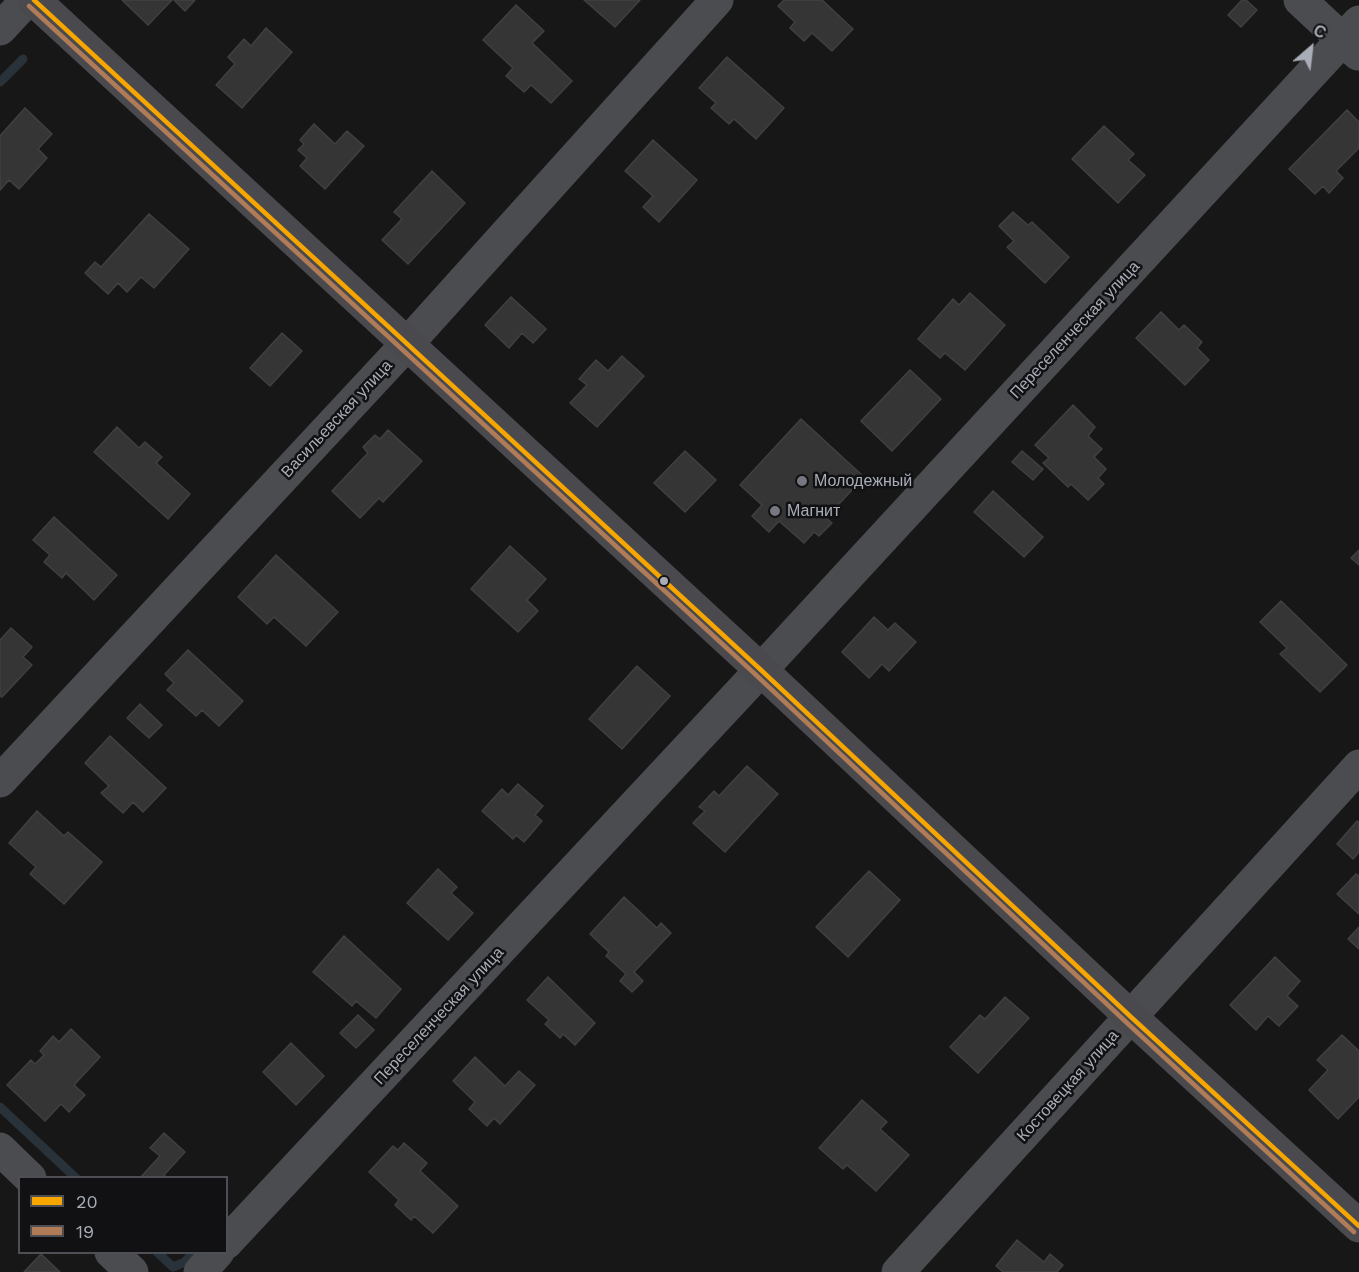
<!DOCTYPE html>
<html>
<head>
<meta charset="utf-8">
<style>
  body { margin:0 }
  #map { position:relative; width:1359px; height:1272px; overflow:hidden; background:#171717; font-family:"Work Sans",sans-serif }
  canvas { display:block }
  .legend { position:absolute; left:18px; top:1176px; width:210px; height:78px; box-sizing:border-box; background:#111113; border:2px solid #4d4f55; margin:0; padding:8px 10px; list-style:none; font-size:18px; color:#a8adb8 }
  .legend li { display:flex; align-items:center; gap:12px; height:30px }
  .legend b { width:30px; border:2px solid #4d4f55 }
  .north { position:absolute; left:1281px; top:18px; width:60px; height:60px; -webkit-text-stroke:4px #111113; paint-order:stroke; rotate:28deg; font-size:16px; font-weight:700; line-height:24px; text-align:center; color:#a8adb8 }
  .north::after { content:''; display:block; margin:auto; width:21px; height:27px; background:#a8adb8; clip-path:polygon(50% 0,100% 100%,50% 72%,0 100%) }
</style>
</head>
<body>
<div id="map">
<canvas width="1359" height="1272"></canvas>
<ul class="legend">
<li><b style="height:8px;background:#f7a600"></b>20</li>
<li><b style="height:8px;background:#b07c57"></b>19</li>
</ul>
<div class="north">С</div>
</div>
<script>
const g = document.querySelector('canvas').getContext('2d');
g.lineJoin = 'round';
const shape = rows => new Path2D(rows.map(r => 'M' + r).join(''));
function stroke(path, color, width, dash) { g.strokeStyle = color; g.lineWidth = width; g.lineCap = dash ? 'butt' : 'round'; g.setLineDash(dash || []); g.stroke(path); }
function paint(path, color) { g.fillStyle = color; g.fill(path, 'evenodd'); }
function label(font, color, halo, rows, align = 'center') {
  g.font = font + ' "Work Sans",sans-serif'; g.lineWidth = 5; g.setLineDash([]); g.textBaseline = 'middle'; g.strokeStyle = halo; g.fillStyle = color; for (const [text, x, y, turn = 0] of rows) {
    g.save(); g.translate(x, y); g.rotate((+turn || 0) * Math.PI / 180); g.textAlign = isNaN(turn) ? turn : align; if (halo) g.strokeText(text, 0, 0); g.fillText(text, 0, 0); g.restore();
  }
}
stroke(shape([
  [0,82,23,59],
  [0,1107,76,1178],
  [157,1252,173,1267,185,1262,193,1252]
]), '#2a3239', 9);
const building = shape([
  [122,0,172,0,148,25,122,0],
  [174,0,195,0,185,11,174,0],
  [584,0,640,0,615,27,584,0],
  [784,0,822,0,853,29,832,51,812,33,804,41,790,28,795,22,778,6,784,0],
  [1242,0,1246,0,1257,10,1241,27,1228,15,1242,0],
  [516,5,544,31,532,43,572,81,551,103,531,85,524,92,506,76,513,68,483,40,516,5],
  [266,28,292,52,242,108,216,85,235,64,228,57,244,39,251,46,266,28],
  [727,57,784,108,756,139,734,119,729,124,711,108,716,103,699,88,727,57],
  [25,108,52,134,38,149,47,158,19,189,9,180,0,190,0,136,25,108],
  [1347,110,1359,122,1359,148,1336,171,1343,178,1329,193,1323,186,1315,194,1289,169,1347,110],
  [314,124,335,144,347,131,364,146,325,189,300,166,307,158,298,150,304,144,300,140,314,124],
  [1104,126,1134,154,1128,160,1145,175,1118,203,1072,159,1104,126],
  [653,140,697,180,659,222,643,207,653,196,625,171,653,140],
  [432,171,465,203,408,264,382,240,402,219,394,212,432,171],
  [1013,212,1028,225,1032,222,1069,257,1045,283,1007,247,1014,241,999,226,1013,212],
  [149,214,189,249,154,288,141,277,127,292,118,283,108,294,85,273,95,262,101,267,149,214],
  [970,293,1005,325,965,370,945,353,940,358,918,339,953,299,959,305,970,293],
  [511,297,546,329,533,343,522,333,509,348,485,325,511,297],
  [1161,312,1179,330,1184,325,1202,342,1197,348,1209,360,1185,385,1136,338,1161,312],
  [282,333,302,351,270,386,250,368,282,333],
  [622,356,644,376,597,427,570,403,587,385,579,379,596,360,608,371,622,356],
  [910,370,941,399,892,451,861,421,910,370],
  [1073,405,1095,427,1088,436,1102,449,1094,457,1106,469,1098,478,1104,484,1088,500,1071,484,1068,487,1043,463,1049,458,1035,445,1073,405],
  [801,419,864,477,826,518,832,523,819,536,814,532,804,543,779,521,769,532,752,516,762,505,740,485,801,419],
  [117,427,139,448,145,442,162,457,156,463,190,494,168,519,94,452,117,427],
  [388,430,422,461,383,502,379,498,360,518,332,491,368,453,363,447,375,435,380,439,388,430],
  [685,451,716,480,685,512,654,483,685,451],
  [1022,451,1043,469,1033,480,1012,462,1022,451],
  [993,491,1043,537,1024,557,974,512,993,491],
  [54,517,117,575,94,600,66,573,62,578,44,562,50,555,33,540,54,517],
  [510,546,546,579,527,600,538,611,518,632,471,589,510,546],
  [1359,550,1359,565,1351,558,1359,550],
  [276,555,338,612,306,646,274,617,267,624,238,597,276,555],
  [1281,601,1347,665,1320,692,1280,654,1287,648,1260,622,1281,601],
  [874,617,888,630,895,623,916,642,889,671,882,664,869,678,842,652,874,617],
  [11,628,32,647,23,657,32,665,2,697,0,696,0,640,11,628],
  [188,650,243,701,219,726,202,710,196,716,167,690,174,683,165,674,188,650],
  [637,666,670,696,622,749,589,719,637,666],
  [140,704,162,725,149,738,127,718,140,704],
  [110,736,166,788,143,812,133,802,123,813,101,793,109,786,85,763,110,736],
  [747,766,778,794,725,852,693,823,705,811,699,807,714,791,719,796,747,766],
  [518,784,543,806,535,815,542,821,524,842,516,835,513,839,482,811,502,789,508,795,518,784],
  [37,811,64,836,68,832,102,862,64,904,30,874,36,867,9,843,37,811],
  [1357,821,1359,822,1359,852,1353,859,1337,844,1357,821],
  [438,869,457,887,451,893,473,913,448,940,407,903,438,869],
  [869,871,900,900,848,957,816,927,869,871],
  [1356,874,1359,876,1359,914,1337,894,1356,874],
  [624,897,657,928,661,923,671,933,634,972,643,981,632,992,620,981,626,974,606,956,609,952,590,934,624,897],
  [1359,927,1359,949,1348,939,1359,927],
  [344,936,401,989,376,1018,356,1001,352,1006,313,972,344,936],
  [1275,957,1300,981,1287,996,1298,1006,1279,1026,1268,1016,1256,1030,1230,1005,1275,957],
  [548,977,595,1023,575,1045,563,1034,560,1038,545,1024,549,1020,527,1000,548,977],
  [1005,997,1029,1018,978,1073,950,1047,980,1015,985,1019,1005,997],
  [358,1015,374,1030,356,1048,340,1033,358,1015],
  [71,1029,100,1057,74,1085,85,1095,69,1112,61,1104,45,1121,7,1085,31,1060,35,1064,44,1055,40,1051,53,1036,59,1042,71,1029],
  [1342,1035,1359,1051,1359,1097,1338,1119,1309,1090,1328,1070,1317,1060,1342,1035],
  [291,1043,324,1076,296,1105,263,1072,291,1043],
  [475,1057,505,1086,519,1071,535,1085,500,1124,494,1118,487,1126,469,1109,475,1102,453,1081,475,1057],
  [862,1100,887,1122,880,1129,909,1155,876,1191,847,1165,843,1169,819,1148,862,1100],
  [164,1133,185,1152,164,1175,167,1178,140,1178,160,1156,150,1148,164,1133],
  [404,1143,427,1163,420,1171,458,1206,433,1233,414,1216,411,1220,395,1205,399,1200,369,1172,393,1146,398,1150,404,1143],
  [1017,1240,1044,1262,1050,1254,1063,1265,1057,1272,1003,1272,996,1266,1017,1240],
  [41,1254,60,1272,24,1272,41,1254]
]);
paint(building, '#353536');
stroke(building, '#3f4043', 1.5);
stroke(shape([
  [1300,0,1358,54],
  [0,29,27,0],
  [0,781,407,344,717,0],
  [0,1149,30,1178],
  [226,1243,761,670,1359,22],
  [111,1252,132,1272],
  [200,1272,218,1252],
  [898,1272,1359,766]
]), '#4b4c50', 33);
stroke(shape([
  [34,0,761,670,1131,1017,1359,1226]
]), '#4a4a4e', 33);
stroke(shape([
  [34,0,761,670,1131,1017,1359,1226]
]), '#f7a600', 4.5);
stroke(shape([
  [29,6,756,675,1126,1022,1354,1232]
]), '#b07c57', 4.5);
for (const [x, y, r, color] of [
  [802,481,6,"#757880"],
  [775,511,6,"#757880"],
  [664,581,5,"#a8adb8"]
]) { const dot = new Path2D(); dot.arc(x, y, r, 0, 2 * Math.PI); g.fillStyle = color; g.fill(dot); stroke(dot, '#111113', 2); }
label('16px', '#a8adb8', '#111113', [
  ["Переселенческая улица",1075,330,-47],
  ["Васильевская улица",337,419,-47],
  ["Переселенческая улица",439,1016,-47],
  ["Костовецкая улица",1068,1086,-48]
]);
label('16px', '#a8adb8', '#111113', [
  ["Молодежный",814,481],
  ["Магнит",787,511]
], 'left');
</script>
</body>
</html>
